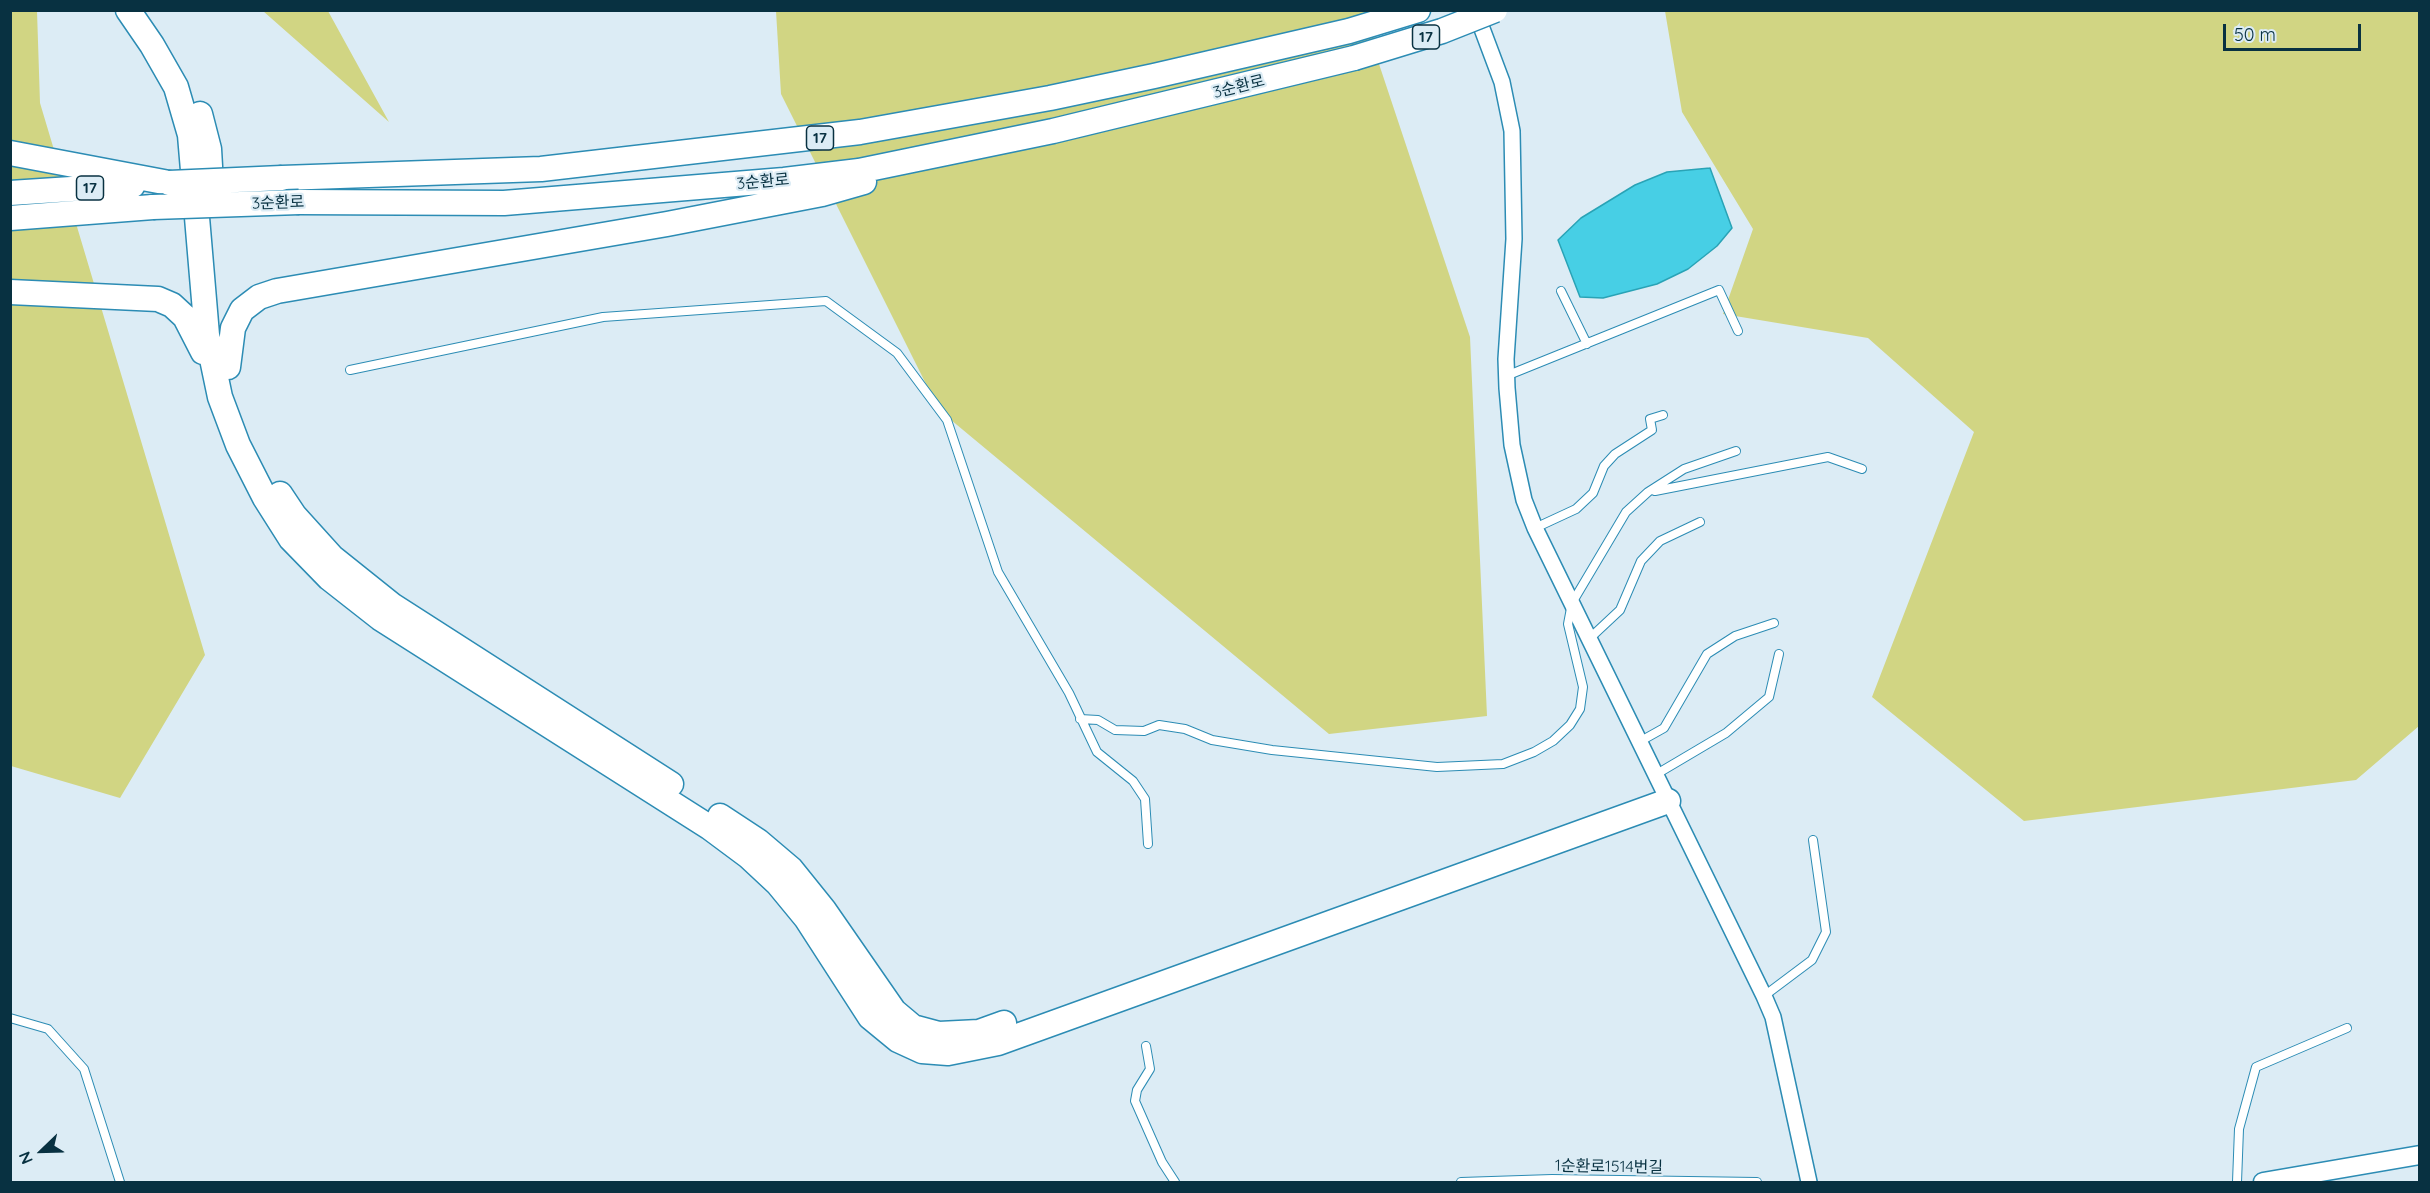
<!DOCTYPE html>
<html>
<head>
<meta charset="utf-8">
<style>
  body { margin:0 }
  #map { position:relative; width:2430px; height:1193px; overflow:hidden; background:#dcecf5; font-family:Quicksand,sans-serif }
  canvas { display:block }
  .frame { position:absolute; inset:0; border:12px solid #083141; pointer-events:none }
  .north { position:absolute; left:12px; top:1121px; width:60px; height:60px; -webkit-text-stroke:4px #dcecf5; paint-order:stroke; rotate:247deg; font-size:16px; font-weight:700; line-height:24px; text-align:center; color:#083141 }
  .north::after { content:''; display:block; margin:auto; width:21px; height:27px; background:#083141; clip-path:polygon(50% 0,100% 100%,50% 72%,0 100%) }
  .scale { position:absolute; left:2223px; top:24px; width:138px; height:27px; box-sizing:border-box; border:3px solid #083141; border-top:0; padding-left:8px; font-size:18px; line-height:21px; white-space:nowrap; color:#083141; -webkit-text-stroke:4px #dcecf5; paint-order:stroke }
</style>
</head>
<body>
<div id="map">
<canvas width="2430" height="1193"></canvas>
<div class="frame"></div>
<div class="north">N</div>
<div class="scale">50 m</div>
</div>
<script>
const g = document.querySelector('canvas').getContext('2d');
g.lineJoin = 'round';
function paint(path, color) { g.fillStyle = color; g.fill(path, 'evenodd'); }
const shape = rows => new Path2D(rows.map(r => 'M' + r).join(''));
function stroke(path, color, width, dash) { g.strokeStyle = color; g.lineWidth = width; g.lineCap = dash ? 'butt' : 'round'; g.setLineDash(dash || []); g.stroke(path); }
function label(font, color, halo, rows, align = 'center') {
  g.font = font + ' Quicksand,"Noto Sans KR",sans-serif'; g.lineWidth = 4.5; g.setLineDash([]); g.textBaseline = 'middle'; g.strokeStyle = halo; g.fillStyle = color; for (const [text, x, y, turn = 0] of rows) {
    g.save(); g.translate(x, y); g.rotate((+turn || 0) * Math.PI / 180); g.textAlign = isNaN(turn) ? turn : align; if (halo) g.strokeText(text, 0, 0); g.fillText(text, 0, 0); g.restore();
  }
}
paint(shape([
  [10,11,37,11,40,103,205,655,120,798,11,766],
  [263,11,328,11,389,122],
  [776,11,1373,11,1376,55,1470,337,1487,716,1329,734,939,410,781,94],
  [1665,11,2419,11,2419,726,2356,780,2024,821,1872,697,1974,432,1868,338,1723,314,1753,229,1682,112]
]), '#d1d583');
const building = shape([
  [1710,168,1732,228,1717,246,1688,269,1657,284,1603,298,1580,297,1558,240,1581,218,1635,185,1667,172,1710,168]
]);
paint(building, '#47cfe5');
stroke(building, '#29a3b6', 1.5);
const service = shape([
  [1561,291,1587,344],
  [350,370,603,317,826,301,897,353,947,420,998,572,1069,693,1097,752,1133,781,1145,799,1148,844],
  [1506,376,1719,290,1738,331],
  [1655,491,1828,457,1862,469],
  [1535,528,1576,509,1593,493,1604,466,1615,454,1652,430,1650,419,1663,415],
  [1589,639,1620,610,1641,561,1660,541,1700,522],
  [1080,719,1098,720,1115,730,1144,731,1159,725,1185,729,1212,740,1272,750,1437,767,1503,764,1534,752,1553,741,1570,725,1580,709,1583,687,1568,624,1572,603,1626,512,1648,492,1684,469,1736,451],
  [1639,742,1664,728,1707,654,1735,636,1774,623],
  [1655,775,1726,733,1769,697,1779,654],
  [1764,996,1812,960,1826,932,1813,840],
  [10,1018,48,1029,84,1069,120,1182],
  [1146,1046,1150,1069,1137,1090,1135,1101,1162,1162,1175,1182],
  [1461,1182,1552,1179,1757,1182],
  [2237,1182,2239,1129,2256,1067,2347,1028]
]);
const minor = shape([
  [1475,10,1502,82,1512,131,1514,239,1506,359,1507,388,1512,445,1524,500,1535,528,1764,996,1773,1017,1809,1182]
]);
const tertiary = shape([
  [2263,1182,2420,1155]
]);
const trunk = shape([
  [128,10,152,45,176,87,190,135,207,335,220,397,238,445,265,498,291,539,329,578,380,618,709,827,748,856,778,884,806,918,870,1017,898,1040,922,1051,948,1053,998,1043,1668,801],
  [200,114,209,149,212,201],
  [10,153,169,183],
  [282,178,541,169,860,132,1050,98,1154,76,1349,31,1418,10],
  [10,193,133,185],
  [299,202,504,203,784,180,859,171,1053,131,1354,58],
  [10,218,153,207],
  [10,292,158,299,172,305,185,317,203,352],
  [228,367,233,328,242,310,259,297,277,291,667,224,822,194,864,182],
  [280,494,294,515,332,557,392,605,671,784],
  [720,816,758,841,791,869,824,910,894,1011,913,1027,939,1034,979,1032,1004,1023]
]);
stroke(service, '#2c8cb4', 10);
stroke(minor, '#2c8cb4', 18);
stroke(tertiary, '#2c8cb4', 21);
stroke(trunk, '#2c8cb4', 27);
stroke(service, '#fff', 8);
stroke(minor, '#fff', 15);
stroke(tertiary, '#fff', 18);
stroke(trunk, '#fff', 24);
const trunkBridge = shape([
  [1354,58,1442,31,1495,10],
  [169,183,282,178],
  [153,207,299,202]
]);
stroke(trunkBridge, '#2c8cb4', 27, []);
stroke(trunkBridge, '#fff', 24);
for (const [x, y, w] of [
  [1426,37,27],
  [820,138,27],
  [90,188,27]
]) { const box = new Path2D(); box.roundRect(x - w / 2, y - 12, w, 24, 4.5); g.fillStyle = '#dcecf5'; g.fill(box); stroke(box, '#083141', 1.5); }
label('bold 15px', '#083141', null, [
  ["17",1426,37],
  ["17",820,138],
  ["17",90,188]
]);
label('16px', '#083141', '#dcecf5', [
  ["3순환로",1239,87,-14],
  ["3순환로",763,182,-5],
  ["3순환로",278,203,-2],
  ["1순환로1514번길",1609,1167,1]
]);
</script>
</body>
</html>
